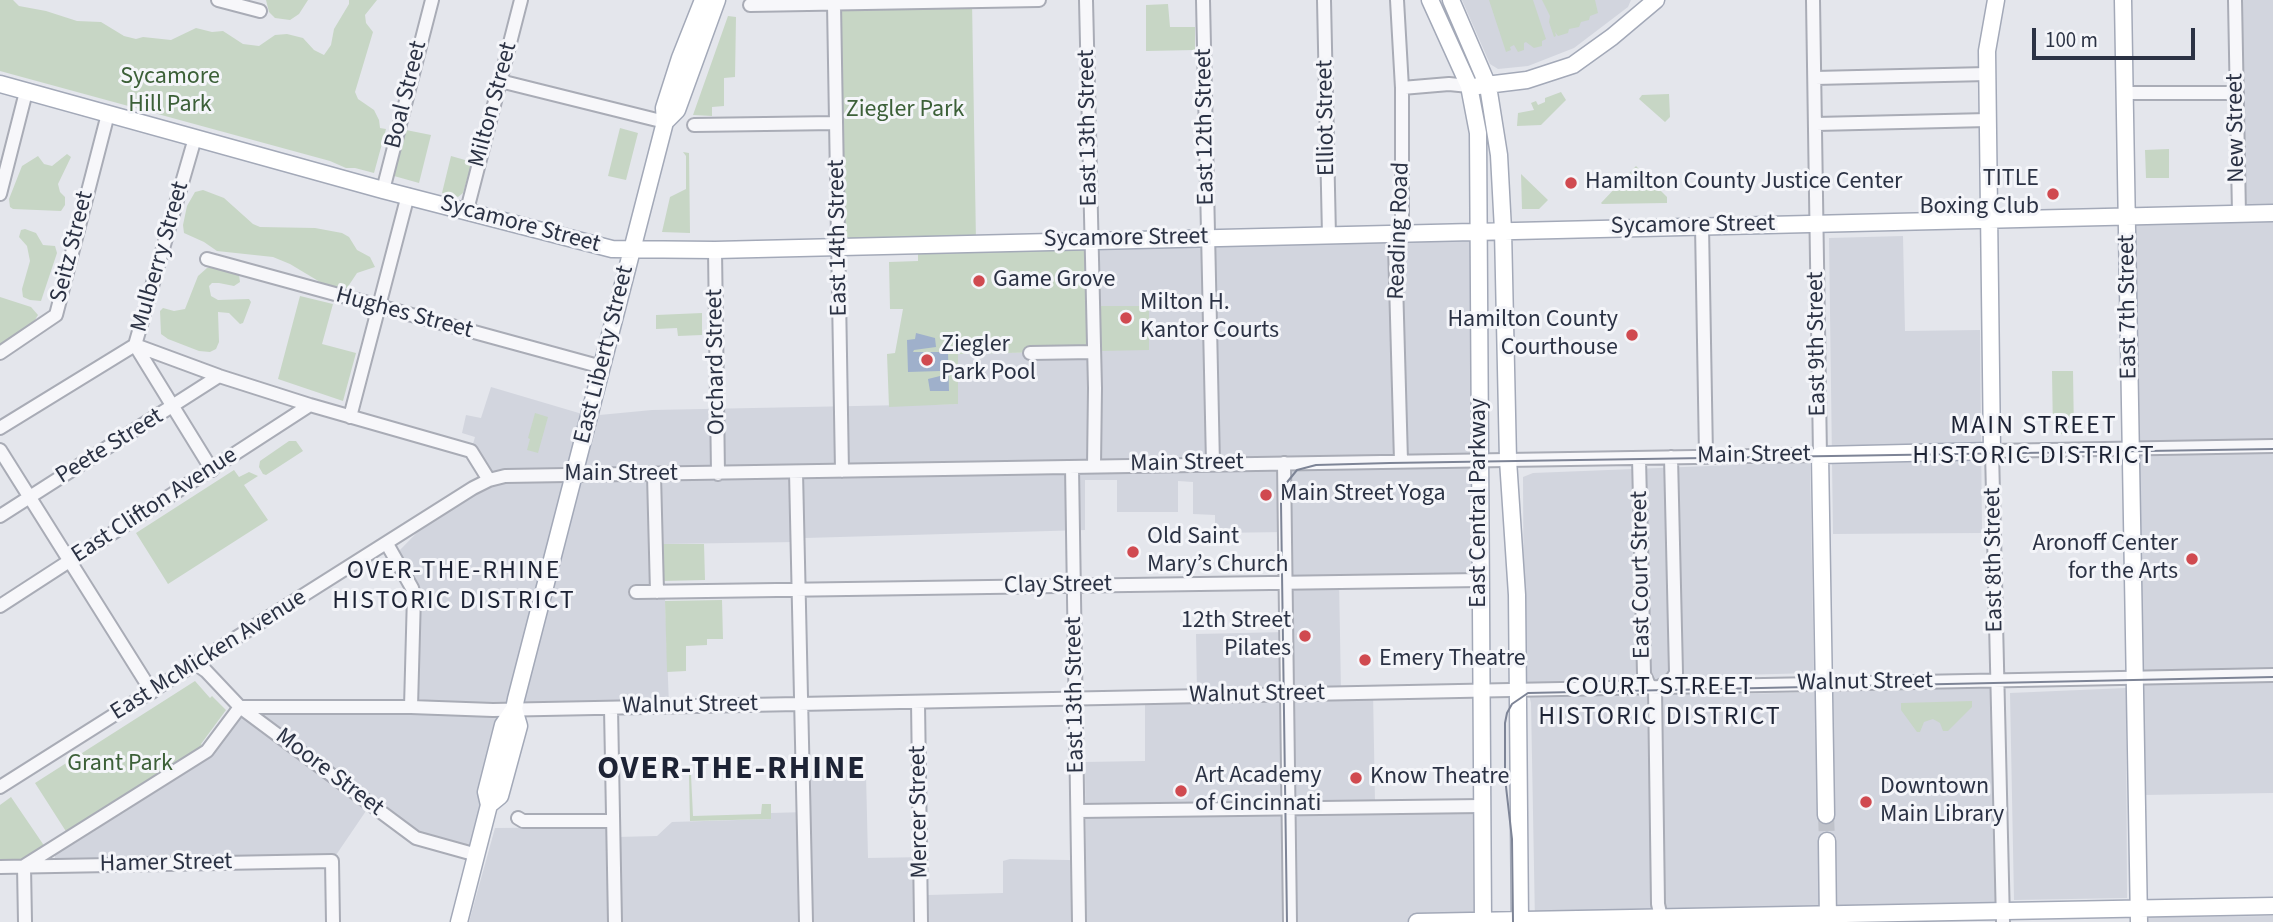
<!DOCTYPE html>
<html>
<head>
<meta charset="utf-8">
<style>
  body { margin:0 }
  #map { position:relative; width:2273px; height:922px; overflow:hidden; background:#e4e6ec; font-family:"Source Sans 3",sans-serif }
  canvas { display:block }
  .scale { position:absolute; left:2032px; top:28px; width:163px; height:32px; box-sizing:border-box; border:4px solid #2b3244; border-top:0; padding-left:9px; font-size:21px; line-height:24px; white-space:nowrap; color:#2b3244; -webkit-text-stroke:5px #f4f5f9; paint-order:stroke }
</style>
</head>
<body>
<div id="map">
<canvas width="2273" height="922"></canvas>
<div class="scale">100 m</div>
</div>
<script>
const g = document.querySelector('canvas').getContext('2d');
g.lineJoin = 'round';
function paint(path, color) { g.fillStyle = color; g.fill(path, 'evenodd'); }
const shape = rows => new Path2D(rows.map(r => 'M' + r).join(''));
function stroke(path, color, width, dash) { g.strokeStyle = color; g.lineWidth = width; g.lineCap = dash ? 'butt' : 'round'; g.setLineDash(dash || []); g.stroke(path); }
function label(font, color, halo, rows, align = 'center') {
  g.font = font + ' "Source Sans 3",sans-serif'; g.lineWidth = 6; g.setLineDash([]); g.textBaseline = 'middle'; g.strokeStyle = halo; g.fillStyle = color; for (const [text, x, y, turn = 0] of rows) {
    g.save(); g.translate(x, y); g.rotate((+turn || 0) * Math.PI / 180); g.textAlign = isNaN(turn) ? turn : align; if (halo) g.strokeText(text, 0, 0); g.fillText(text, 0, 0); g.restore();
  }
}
paint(shape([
  [1462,0,1631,0,1628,7,1574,48,1528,66,1498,69,1490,64],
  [2232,0,2273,0,2273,206,2234,206],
  [2273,221,2273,793,2143,795,2135,223],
  [1903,236,1905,331,1980,330,1982,533,1833,534,1829,238],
  [1471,240,1473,576,1339,579,1341,692,1373,691,1375,802,1473,802,1475,922,469,922,495,828,617,827,617,837,657,836,672,822,771,819,771,813,806,812,806,776,866,774,868,858,927,857,928,895,1003,893,1003,861,1010,859,1069,860,1086,863,1085,762,1145,761,1145,695,1197,694,1196,634,1287,632,1286,532,1215,533,1215,515,1193,514,1193,482,1178,481,1178,512,1117,512,1117,480,1085,480,1085,530,805,538,797,542,663,544,669,706,514,710,477,855,422,841,240,707,411,707,408,580,416,580,399,551,438,511,489,480,471,451,475,437,462,433,466,415,481,418,491,387,589,416,652,410,957,404,957,354,1104,351,1148,306,1096,306,1094,248],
  [1810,462,1814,673,1738,675,1736,694,1992,688,1996,908,1535,922,1531,703,1524,672,1523,477,1533,473],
  [2126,688,2127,898,2014,900,2010,693],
  [241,715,368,808,334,858,55,864,55,851,191,768,214,752],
  [2273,916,2273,922,2143,922,2143,917]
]), '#d2d5de');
paint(shape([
  [0,0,13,0,19,6,46,11,77,21,101,22,124,36,136,39,143,37,171,40,196,28,212,32,223,31,243,44,259,46,275,35,287,34,303,38,314,50,324,55,331,45,334,29,349,4,349,0,377,0,365,15,366,23,373,32,355,92,358,99,374,110,379,120,380,128,386,129,374,173,355,168,346,168,330,161,0,71],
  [266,0,308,0,299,14,290,20,275,18,269,12],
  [1489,0,1533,0,1546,39,1542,41,1542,46,1534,48,1526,42,1524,43,1524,50,1518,52,1514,45,1510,47,1511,50,1506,52],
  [1542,0,1595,0,1598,13,1590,16,1589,20,1581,22,1579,27,1569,29,1568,33,1558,36,1555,32,1556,36,1554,37,1549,22,1550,16],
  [972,1,976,242,1091,240,1096,306,1149,306,1149,350,958,354,958,404,889,407,887,354,895,353,903,309,890,309,889,262,918,261,918,244,839,246,834,4],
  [1168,4,1170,27,1195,27,1195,50,1146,51,1146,5],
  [728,16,736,17,735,77,724,78,724,106,712,107,712,116,693,115],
  [1561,92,1566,100,1541,125,1517,126,1518,113,1534,110,1531,103,1536,101,1538,105,1545,102,1545,98],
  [1669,94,1670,117,1665,122,1639,99,1642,95],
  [620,128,638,133,626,180,608,176],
  [406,130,431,135,419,183,394,176],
  [2169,149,2169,178,2146,178,2145,150],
  [683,152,689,153,690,233,662,232,670,197,686,189,686,156],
  [67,154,71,157,58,184,60,192,65,197,65,205,61,211,13,209,10,207,9,199,22,166,38,156,44,164,52,166],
  [451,156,472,162,463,193,458,197,442,193],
  [1636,166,1667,197,1667,203,1602,204,1601,203],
  [1521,174,1548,200,1539,209,1522,209],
  [203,190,224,198,253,224,260,227,315,228,342,233,349,237,357,250,370,257,375,267,357,273,347,288,340,291,330,288,290,264,273,257,217,251,204,242,184,233,183,225,187,206,195,192],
  [25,229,36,233,43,245,55,246,57,253,41,301,30,300,23,297,22,289,30,261,27,246,19,237,21,230],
  [214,266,239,275,240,282,234,286,219,283,212,283,209,286,211,296,218,300,249,299,251,302,243,323,240,324,229,313,218,312,219,342,216,349,210,352,199,351,168,339,161,334,160,311,163,308,174,311,185,309,198,276,207,268],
  [300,296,333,304,322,344,356,353,343,401,278,379],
  [0,297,31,307,38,315,30,328,0,344],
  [702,313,702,335,678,336,677,328,656,329,656,315],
  [2052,371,2073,371,2074,434,2053,434],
  [535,413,548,417,538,453,527,450,530,439,528,438],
  [289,441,296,441,303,451,266,475,263,474,259,467,260,461],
  [234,470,239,477,249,472,258,476,244,485,268,520,168,584,136,533],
  [663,544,704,544,705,580,663,581],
  [722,600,723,639,707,639,707,645,686,646,686,671,667,672,665,601],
  [195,681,210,698,212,696,226,710,201,744,203,746,124,799,122,797,67,833,35,783],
  [1972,701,1972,707,1948,731,1943,731,1940,723,1933,719,1924,722,1920,732,1917,732,1901,710,1901,703],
  [689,775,691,775,693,816,761,814,762,804,771,804,771,819,690,821],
  [11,797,45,847,28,858,27,856,21,859,0,859,0,805]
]), '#c7d6c5');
paint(shape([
  [916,333,935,338,936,347,914,350,913,352,948,352,949,391,930,391,928,379,940,376,940,371,908,372,907,340,915,339]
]), '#9fb0cb');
stroke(shape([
  [1826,815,1827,841]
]), '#bfc2ca', 16, [16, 8]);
const minor = shape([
  [218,0,260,11],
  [1086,0,1095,388,1094,466],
  [1203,0,1213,464],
  [1324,0,1329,236],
  [1397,0,1402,88,1402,218,1395,246,1401,461],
  [2235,0,2239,214],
  [834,4,842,471],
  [750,5,1039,0],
  [1815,78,1987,74],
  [500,81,665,122],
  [1402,88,1449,84,1469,86],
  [2125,93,2237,93],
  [1816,124,1988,120],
  [694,125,836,123],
  [383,190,432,0],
  [0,194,26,92],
  [467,210,521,0],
  [1702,226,1706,456],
  [715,250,718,474],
  [207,259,602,367],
  [135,345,219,376,310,405,471,451,489,480],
  [135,345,212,470],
  [0,353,56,315,108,114],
  [1030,353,1094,352],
  [350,417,408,195],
  [0,428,135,345,195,138],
  [0,450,152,692],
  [1639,458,1644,674,1649,685,1655,688,1658,904,1662,922],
  [1284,463,1290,922],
  [1072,467,1079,922],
  [796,472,806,922],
  [654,475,657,592],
  [0,516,219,376],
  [387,544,412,588,414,595,411,707],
  [636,592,1481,580],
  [0,606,310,405],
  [196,664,206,671,240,707,416,838,477,855],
  [1659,687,1672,679,1676,673,1671,457],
  [918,702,921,922],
  [240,707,411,707,493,710,2273,675],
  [611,708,615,922],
  [0,787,473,488,489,480,505,476,1820,455,1813,0],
  [1078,811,1482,806],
  [518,818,523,821,613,821],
  [0,867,332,861,333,922],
  [25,922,24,866,207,751,240,707],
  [2003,922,1992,451,2273,446]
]);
const major = shape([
  [1430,0,1469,86,1478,133,1483,922],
  [1451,0,1488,86,1499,155,1503,230,1508,460,1517,595,1520,922],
  [2123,0,2139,922],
  [0,84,383,190,612,249,715,250,2273,213],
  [1478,86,1527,80,1573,65,1612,37,1656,0],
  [665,122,677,110,717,0],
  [489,805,500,796,519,726,514,709],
  [1826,815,1820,455,1992,451,1987,51,1996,0],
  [1827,841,1828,922],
  [459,922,489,805,486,792,503,725,514,709,516,699,665,122,664,108,680,58,703,0],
  [1417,922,2273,906]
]);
stroke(minor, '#a9acb6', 16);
stroke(major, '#a3a9b8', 19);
stroke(minor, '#f7f7fa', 12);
stroke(major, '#fff', 16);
stroke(shape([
  [1287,922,1281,503,1284,486,1297,470,1316,465,1390,463,2273,449],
  [1513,922,1512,839,1505,778,1505,723,1507,713,1512,704,1528,693,2273,677]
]), '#7d8496', 2);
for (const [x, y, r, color] of [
  [1571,183,7,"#d04a50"],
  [2053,194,7,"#d04a50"],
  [979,281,7,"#d04a50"],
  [1126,318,7,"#d04a50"],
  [1632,335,7,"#d04a50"],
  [927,360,7,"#d04a50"],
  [1266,495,7,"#d04a50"],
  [1133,552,7,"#d04a50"],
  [2192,559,7,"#d04a50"],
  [1305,636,7,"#d04a50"],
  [1365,660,7,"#d04a50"],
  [1356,778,7,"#d04a50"],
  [1181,791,7,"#d04a50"],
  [1866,802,7,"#d04a50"]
]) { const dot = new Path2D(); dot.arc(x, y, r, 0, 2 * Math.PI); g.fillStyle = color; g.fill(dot); stroke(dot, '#f4f5f9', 2.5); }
label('24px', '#3c6038', '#f4f5f9', [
  ["Sycamore",170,78],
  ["Hill Park",170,106],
  ["Ziegler Park",905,111],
  ["Grant Park",120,765]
]);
label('24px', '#2b3244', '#f4f5f9', [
  ["Boal Street",407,95,-76],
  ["Milton Street",494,105,-75],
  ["Elliot Street",1327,118,-91],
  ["East 12th Street",1206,127,-91],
  ["East 13th Street",1089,128,-91],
  ["New Street",2237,128,-91],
  ["Sycamore Street",520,225,15],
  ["Sycamore Street",1693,226,-1],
  ["Reading Road",1400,231,-88],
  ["East 14th Street",839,238,-91],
  ["Sycamore Street",1126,239,-1],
  ["Seitz Street",73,247,-76],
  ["Mulberry Street",161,257,-74],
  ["East 7th Street",2129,307,-91],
  ["Hughes Street",404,314,15],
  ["East 9th Street",1818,344,-91],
  ["East Liberty Street",605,355,-76],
  ["Orchard Street",717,362,-91],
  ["Peete Street",110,447,-32],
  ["Main Street",1754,456,-1],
  ["Main Street",1187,464,-1],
  ["Main Street",621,475],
  ["East Central Parkway",1480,503,-90],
  ["East Clifton Avenue",155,506,-33],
  ["East 8th Street",1995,560,-91],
  ["East Court Street",1642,575,-91],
  ["Clay Street",1058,586,-1],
  ["East McMicken Avenue",209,656,-32],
  ["Walnut Street",1865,683,-1],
  ["East 13th Street",1076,695,-91],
  ["Walnut Street",1257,695,-1],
  ["Walnut Street",690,706,-1],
  ["Moore Street",329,773,37],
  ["Mercer Street",920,812,-91],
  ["Hamer Street",166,864,-1]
]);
label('24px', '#2b3244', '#f4f5f9', [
  ["TITLE",2039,180,"right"],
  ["Boxing Club",2039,208,"right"],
  ["Hamilton County Justice Center",1585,183],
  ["Game Grove",993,281],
  ["Milton H.",1140,304],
  ["Kantor Courts",1140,332],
  ["Hamilton County",1618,321,"right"],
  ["Courthouse",1618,349,"right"],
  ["Ziegler",941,346],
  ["Park Pool",941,374],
  ["Main Street Yoga",1280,495],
  ["Old Saint",1147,538],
  ["Mary’s Church",1147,566],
  ["Aronoff Center",2178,545,"right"],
  ["for the Arts",2178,573,"right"],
  ["12th Street",1291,622,"right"],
  ["Pilates",1291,650,"right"],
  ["Emery Theatre",1379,660],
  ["Art Academy",1195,777],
  ["of Cincinnati",1195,805],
  ["Know Theatre",1370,778],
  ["Downtown",1880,788],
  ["Main Library",1880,816]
], 'left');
g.letterSpacing = '2px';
label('26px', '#1d2335', '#f4f5f9', [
  ["MAIN STREET",2034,427],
  ["HISTORIC DISTRICT",2034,457],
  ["OVER-THE-RHINE",454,572],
  ["HISTORIC DISTRICT",454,602],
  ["COURT STREET",1660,688],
  ["HISTORIC DISTRICT",1660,718]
]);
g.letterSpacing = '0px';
g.letterSpacing = '2px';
label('bold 32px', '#1d2335', '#f4f5f9', [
  ["OVER-THE-RHINE",732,771]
]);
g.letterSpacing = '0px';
</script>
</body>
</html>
